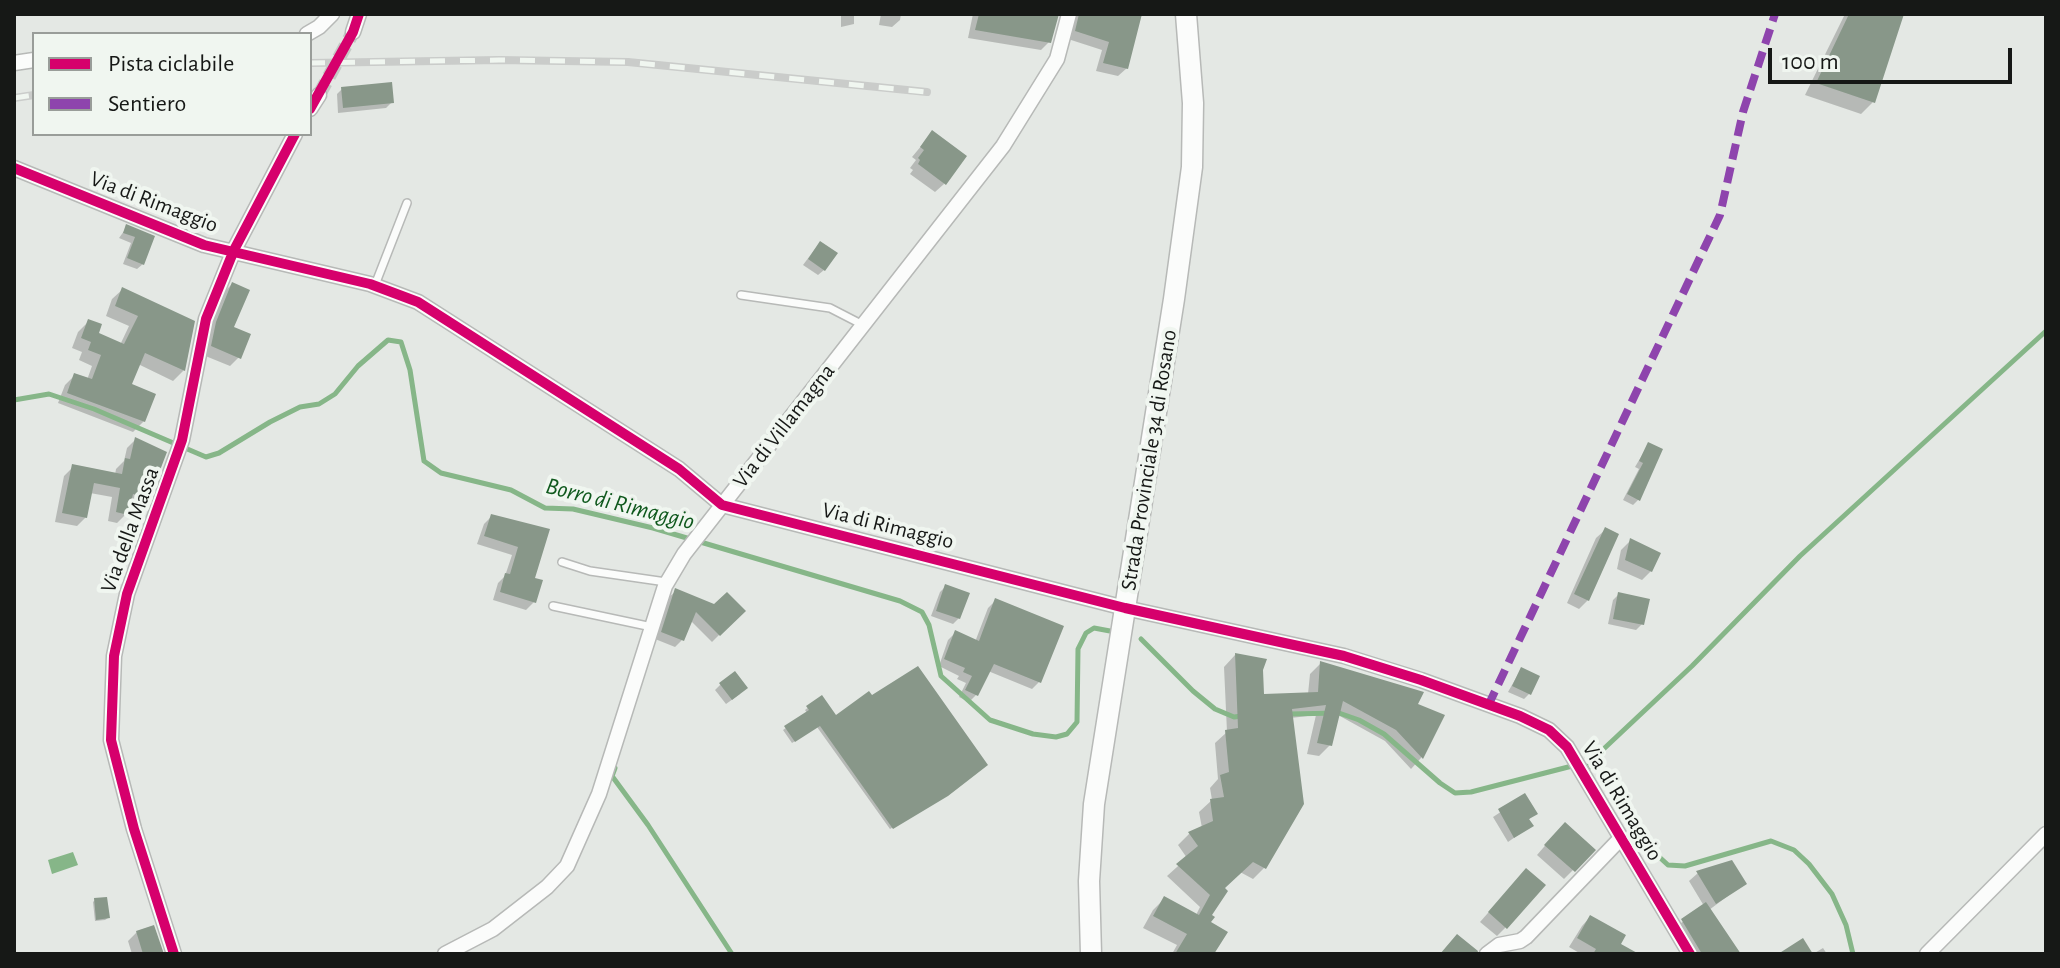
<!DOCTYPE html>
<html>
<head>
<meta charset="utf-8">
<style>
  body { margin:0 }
  #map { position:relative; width:2060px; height:968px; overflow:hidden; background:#e4e8e4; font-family:"Alegreya Sans",sans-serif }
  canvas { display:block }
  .frame { position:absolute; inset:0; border:16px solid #161816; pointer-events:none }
  .legend { position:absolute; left:32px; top:32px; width:280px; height:104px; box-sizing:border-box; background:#f0f6f0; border:2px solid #999d99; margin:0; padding:10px 14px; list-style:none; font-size:24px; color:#161816 }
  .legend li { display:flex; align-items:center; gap:16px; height:40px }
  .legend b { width:40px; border:2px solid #999d99 }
  .scale { position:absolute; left:1768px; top:48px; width:244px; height:36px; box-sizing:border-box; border:4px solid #161816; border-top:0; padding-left:10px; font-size:24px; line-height:28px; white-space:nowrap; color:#161816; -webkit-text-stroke:6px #f0f6f0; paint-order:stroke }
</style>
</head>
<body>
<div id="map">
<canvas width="2060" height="968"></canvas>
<div class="frame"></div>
<ul class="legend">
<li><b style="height:10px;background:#d6006c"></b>Pista ciclabile</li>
<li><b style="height:10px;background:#8e44ad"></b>Sentiero</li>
</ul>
<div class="scale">100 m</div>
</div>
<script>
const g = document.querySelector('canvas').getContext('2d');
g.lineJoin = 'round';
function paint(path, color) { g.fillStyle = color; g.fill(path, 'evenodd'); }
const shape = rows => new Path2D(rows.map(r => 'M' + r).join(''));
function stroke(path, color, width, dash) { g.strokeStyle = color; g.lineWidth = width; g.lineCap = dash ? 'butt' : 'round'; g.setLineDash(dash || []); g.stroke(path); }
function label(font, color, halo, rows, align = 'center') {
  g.font = font + ' "Alegreya Sans",sans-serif'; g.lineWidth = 8; g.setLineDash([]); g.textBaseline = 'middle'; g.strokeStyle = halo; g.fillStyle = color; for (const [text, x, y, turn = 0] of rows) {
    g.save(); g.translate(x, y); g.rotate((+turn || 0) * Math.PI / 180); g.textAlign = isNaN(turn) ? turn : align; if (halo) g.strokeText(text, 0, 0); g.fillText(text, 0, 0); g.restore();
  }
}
paint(shape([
  [73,852,78,865,52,874,48,860]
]), '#86b688');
paint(shape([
  [841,14,854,14,854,24,841,27],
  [881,14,901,14,900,20,892,27,879,25],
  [973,14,1057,14,1049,42,1041,50,968,38],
  [1066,14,1140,14,1127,68,1118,76,1096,71,1102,50,1068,39],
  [1845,14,1902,14,1873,102,1861,114,1805,95],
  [342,89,392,102,386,108,338,113,337,94],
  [932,133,944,184,935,192,910,174,913,170,910,168,916,160,912,157],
  [127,227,152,237,143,264,137,269,123,264,131,243,119,238],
  [815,249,824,270,818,275,803,265],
  [232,284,231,328,239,357,230,366,203,355,207,333,223,293],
  [123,289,193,322,184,370,173,381,138,364,129,385,144,421,133,432,58,403,65,385,75,375,87,380,92,366,79,360,82,352,72,348,78,332,89,321,96,335,120,345,129,326,106,316,112,299],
  [135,440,147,497,138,506,128,504,126,514,117,523,108,521,112,497,90,493,86,517,77,526,55,522,64,476,73,467,115,475,116,469,124,461,127,448],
  [1648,445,1638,500,1633,505,1623,500,1639,469,1635,467],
  [492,516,547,530,532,579,534,602,526,610,493,600,498,583,505,576,512,555,477,544,484,524],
  [1605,530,1588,600,1579,609,1567,603,1596,538],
  [1630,541,1651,571,1642,580,1617,569,1621,550],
  [945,587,959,618,953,624,931,616,940,592],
  [676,591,715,606,743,611,712,642,690,620,682,640,675,647,655,639,668,598],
  [1619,594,1642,624,1636,630,1608,624,1613,600],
  [995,601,1039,682,1032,689,988,671,976,695,969,702,959,697,966,683,957,679,959,676,939,666,948,640,955,633,975,642,988,608],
  [1235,655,1261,670,1262,696,1308,694,1310,674,1321,663,1442,716,1421,758,1411,769,1385,741,1338,715,1330,745,1319,756,1307,754,1316,715,1291,718,1302,804,1264,868,1253,879,1240,872,1223,888,1209,915,1212,954,1172,954,1177,945,1143,928,1153,910,1164,899,1196,915,1200,907,1167,876,1187,858,1178,845,1189,834,1202,828,1199,812,1212,800,1210,788,1218,779,1215,743,1227,732,1224,667],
  [1521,669,1529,694,1524,699,1508,692],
  [721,684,740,694,726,704,715,690],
  [822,697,836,717,943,797,890,829,817,727,792,743,783,730,807,713,805,710],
  [1525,796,1535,814,1528,820,1531,826,1508,842,1493,817],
  [1556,833,1593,850,1564,879,1537,855],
  [1698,873,1744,884,1709,910,1738,954,1689,954,1673,929,1704,906,1689,881],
  [1517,880,1505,928,1497,936,1480,922],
  [95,900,108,918,105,920,95,921,93,902],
  [1590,917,1618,945,1637,954,1581,954,1569,947,1582,926],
  [137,932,161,954,132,954,128,941],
  [1823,948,1827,954,1813,954]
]), '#0003');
stroke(shape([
  [14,400,49,394,94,409,206,457,219,453,270,422,300,407,319,404,335,394,358,366,388,340,401,342,410,370,424,461,441,473,511,490,545,508,573,509,653,528,900,601,922,612,929,625,941,676,990,720,1033,734,1056,737,1067,734,1077,722,1078,649,1086,633,1094,628,1110,631],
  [1141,639,1193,691,1215,709,1234,717,1242,716],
  [1288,714,1339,713,1359,720,1384,734,1440,783,1455,793,1471,792,1576,765,1601,768,1619,792,1656,854,1668,865,1685,866,1771,841,1794,850,1809,864,1832,894,1846,925,1853,954],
  [1591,767,1594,758,1692,666,1800,556,2046,331],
  [615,768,612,776,648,825,732,954]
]), '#86b688', 5);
paint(shape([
  [979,14,1059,14,1051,43,975,30],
  [1079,14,1142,14,1128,69,1103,63,1109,42,1075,31],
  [1849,14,1904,14,1875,103,1816,83],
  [392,82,394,103,343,108,341,87],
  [932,130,967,156,946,185,918,164,920,160,918,158,924,150,920,147],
  [126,224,155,236,144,265,127,258,135,237,123,233],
  [820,241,838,253,825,271,808,259],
  [232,282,250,290,234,327,251,334,241,359,211,346,216,322],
  [122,287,195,321,185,371,145,353,132,384,156,394,145,422,67,393,74,373,92,379,101,355,88,350,91,342,81,338,88,319,102,324,99,333,124,344,138,316,115,306],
  [135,437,167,452,149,499,133,494,128,515,116,512,120,488,94,483,87,518,62,513,72,464,122,474,125,458,130,459],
  [1648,442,1663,449,1640,501,1627,494,1643,463,1639,461],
  [491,514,550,529,535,578,543,580,536,603,500,592,505,573,510,574,518,547,484,536],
  [1605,527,1619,534,1589,601,1574,594],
  [1630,538,1661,553,1652,572,1625,560],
  [945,584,970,593,960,619,936,611],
  [675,588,714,604,727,592,746,611,720,636,696,612,684,641,661,632],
  [1618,592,1650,599,1644,625,1613,619],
  [995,598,1064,626,1041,683,994,664,978,696,965,690,972,676,963,672,965,668,944,659,955,630,979,641],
  [1235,653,1267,659,1263,670,1264,694,1318,692,1320,661,1424,692,1418,704,1445,715,1423,759,1396,730,1343,701,1332,746,1317,743,1326,705,1292,709,1304,804,1266,869,1253,862,1225,888,1228,891,1212,915,1215,917,1211,922,1228,932,1214,954,1175,954,1187,934,1153,916,1164,896,1199,915,1210,895,1176,864,1198,846,1188,832,1213,821,1210,799,1224,797,1220,775,1229,772,1225,730,1238,728],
  [918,666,988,765,948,796,893,829,820,726,795,742,784,726,809,710,806,706,822,695,836,715,869,691,872,695],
  [1521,667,1540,676,1531,695,1512,686],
  [735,671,748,688,732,700,719,683],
  [1525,793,1538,814,1529,819,1534,826,1514,838,1498,809],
  [1565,822,1596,850,1575,872,1544,845],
  [1732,860,1747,884,1716,904,1696,871],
  [1526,868,1546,885,1507,929,1488,912],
  [107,897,110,918,96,920,94,898],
  [1706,902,1741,954,1702,954,1681,919],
  [1590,915,1626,935,1621,944,1639,954,1593,954,1596,949,1577,938],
  [154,925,164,954,143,954,136,931],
  [1457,934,1478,951,1477,954,1440,954],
  [1803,938,1813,954,1778,954]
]), '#889789');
stroke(shape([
  [319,95,353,32]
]), '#c5c9c5', 14, [14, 7]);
const lane = shape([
  [375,285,407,203],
  [741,295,830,308,863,325],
  [562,562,590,571,666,582],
  [553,606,652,627]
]);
const street = shape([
  [353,32,359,14],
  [307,34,319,27,332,14],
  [14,63,34,60],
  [310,109,319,95],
  [14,168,204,245,370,284,418,302,679,469,722,505,1125,608,1344,656,1421,680,1520,716,1549,730,1567,747,1690,954],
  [174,954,134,829,111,740,114,656,127,594,182,440,206,319,234,250,295,134],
  [445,954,493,929,547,887,567,866,599,794,665,586,684,554,1003,146,1057,59,1069,14],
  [1487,954,1499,945,1520,941,1526,937,1621,838],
  [1927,954,2046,834]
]);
const secondary = shape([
  [1091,954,1089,881,1094,804,1174,299,1192,167,1193,103,1186,14]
]);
stroke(lane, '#b7b9b7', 10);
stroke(street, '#b7b9b7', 17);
stroke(secondary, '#b7b9b7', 23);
stroke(lane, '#fbfcfb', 7);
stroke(street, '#fbfcfb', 14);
stroke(secondary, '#fbfcfb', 20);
const rail = shape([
  [310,63,499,60,628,62,927,92],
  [14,98,34,95]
]);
stroke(rail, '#caccca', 8);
stroke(rail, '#f0f6f0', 5, [15]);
stroke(shape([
  [1488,706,1720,215,1743,112,1775,14]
]), '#8e44ad', 8, [16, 8]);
stroke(shape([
  [310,109,353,32,359,14],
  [14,168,204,245,370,284,418,302,679,469,722,505,1125,608,1344,656,1421,680,1520,716,1549,730,1567,747,1690,954],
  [174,954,134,829,111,740,114,656,127,594,182,440,206,319,234,250,295,134]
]), '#d6006c', 10);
label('22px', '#161816', '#f0f6f0', [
  ["Via di Rimaggio",154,202,21],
  ["Via di Villamagna",784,426,-52],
  ["Strada Provinciale 34 di Rosano",1149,460,-81],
  ["Via di Rimaggio",888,526,14],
  ["Via della Massa",130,530,-70],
  ["Via di Rimaggio",1622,801,59]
]);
label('italic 24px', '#0e581c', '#f0f6f0', [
  ["Borro di Rimaggio",620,504,14]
]);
</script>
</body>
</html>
